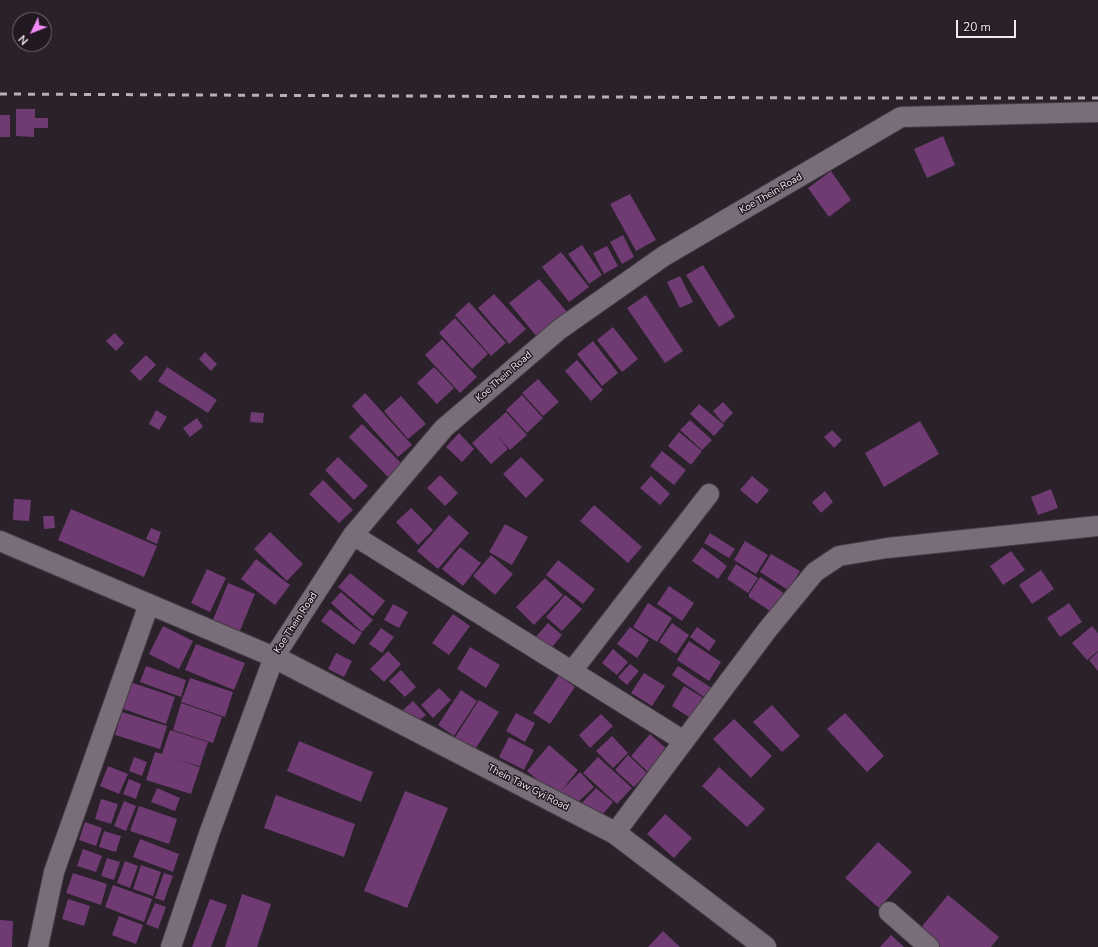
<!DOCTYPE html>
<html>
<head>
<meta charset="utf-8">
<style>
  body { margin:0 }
  #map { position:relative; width:1098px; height:947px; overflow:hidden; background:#2a212b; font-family:"Nunito Sans",sans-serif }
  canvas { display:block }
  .north { position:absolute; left:12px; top:12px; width:40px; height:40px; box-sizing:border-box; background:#211821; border:1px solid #746c74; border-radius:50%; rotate:227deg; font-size:11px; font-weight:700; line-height:16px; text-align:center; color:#f1eaf1 }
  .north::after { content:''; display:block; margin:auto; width:14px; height:18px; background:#f08bf6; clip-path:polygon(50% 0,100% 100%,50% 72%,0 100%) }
  .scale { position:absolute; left:956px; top:20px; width:60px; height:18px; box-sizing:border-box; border:2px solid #f1eaf1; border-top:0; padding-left:5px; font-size:12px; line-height:14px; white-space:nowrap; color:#f1eaf1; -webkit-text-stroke:3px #211821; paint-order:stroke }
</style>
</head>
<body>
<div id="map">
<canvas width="1098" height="947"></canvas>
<div class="north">N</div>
<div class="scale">20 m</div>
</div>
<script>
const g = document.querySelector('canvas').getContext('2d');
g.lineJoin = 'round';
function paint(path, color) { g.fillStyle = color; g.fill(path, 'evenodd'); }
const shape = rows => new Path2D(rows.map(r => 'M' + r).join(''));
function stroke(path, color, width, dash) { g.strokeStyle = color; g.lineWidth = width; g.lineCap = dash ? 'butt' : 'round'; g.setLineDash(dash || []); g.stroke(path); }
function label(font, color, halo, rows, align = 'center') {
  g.font = font + ' "Nunito Sans",sans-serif'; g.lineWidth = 3; g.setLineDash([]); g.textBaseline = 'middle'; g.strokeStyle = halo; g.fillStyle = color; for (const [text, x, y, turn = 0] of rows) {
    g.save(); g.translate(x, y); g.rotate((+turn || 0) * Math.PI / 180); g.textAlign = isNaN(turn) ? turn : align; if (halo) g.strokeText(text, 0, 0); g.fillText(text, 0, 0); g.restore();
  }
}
paint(shape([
  [16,109,35,109,35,118,48,118,48,128,34,128,34,137,16,136],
  [0,115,10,115,10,137,0,137],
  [943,136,955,165,927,178,914,149],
  [831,171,851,200,829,217,808,188],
  [630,194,656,240,636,251,610,204],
  [623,235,634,257,622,264,610,242],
  [582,245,602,275,589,284,568,254],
  [607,246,618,266,604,274,593,253],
  [561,252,589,287,569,302,542,267],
  [703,265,735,317,719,327,686,275],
  [680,276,693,302,680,308,667,282],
  [539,279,567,312,537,337,509,303],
  [494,294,526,329,509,344,478,308],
  [646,295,683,351,665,363,627,308],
  [469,302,506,343,491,356,455,315],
  [455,318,488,354,472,369,439,333],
  [613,327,638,359,622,372,597,340],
  [115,333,124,343,116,351,106,341],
  [442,339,477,377,460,393,425,355],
  [593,341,618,373,602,386,577,354],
  [205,352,217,364,211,371,199,359],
  [146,355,156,365,140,381,130,371],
  [577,360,603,390,591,401,565,371],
  [167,367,217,400,208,413,158,381],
  [434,367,454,388,437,404,417,383],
  [538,379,559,402,543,416,522,393],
  [365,393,412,445,398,457,352,406],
  [522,395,543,418,527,433,506,410],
  [401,396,426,424,408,439,384,411],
  [723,402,733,413,723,423,713,411],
  [699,404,724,425,714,436,690,414],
  [156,410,167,417,159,430,149,424],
  [251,412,264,413,263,423,250,422],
  [506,412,527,435,510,450,495,433,508,449,491,464,472,443],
  [197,418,203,427,190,437,183,428],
  [690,420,712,440,702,450,680,430],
  [920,421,939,454,884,487,865,453],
  [362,424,402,464,388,477,349,437],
  [832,430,842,440,834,448,824,437],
  [679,432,702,451,691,465,668,446],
  [459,433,474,449,462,462,446,447],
  [662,451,686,470,674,485,650,466],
  [338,457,368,486,354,500,325,470],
  [521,457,544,480,526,498,503,474],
  [440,475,458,493,445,506,427,488],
  [651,476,670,494,660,505,640,488],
  [752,476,769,490,757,504,740,490],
  [323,480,353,510,339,523,309,494],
  [1051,489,1058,508,1038,515,1031,497],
  [825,491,833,502,821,513,812,502],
  [14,499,31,500,29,521,13,520],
  [594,505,642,547,628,563,580,521],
  [411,508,433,530,418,545,396,522],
  [71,509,157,546,144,577,58,540],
  [449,515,469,533,438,569,417,551],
  [43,516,54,516,55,528,44,529],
  [505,524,528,537,512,565,489,552],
  [151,528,161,532,157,544,146,539],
  [270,532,303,564,287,581,254,549],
  [710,533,735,549,729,558,704,543],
  [745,541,768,555,756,574,734,560],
  [460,547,481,563,463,586,442,569],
  [702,547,727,566,718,579,692,561],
  [1011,551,1025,570,1003,585,990,566],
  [771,554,800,571,788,590,760,572],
  [491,555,513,574,495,595,473,576],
  [256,559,290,585,275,605,241,579],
  [558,560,595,589,583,604,546,575],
  [736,564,758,578,748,593,727,579],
  [207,569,226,578,210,612,191,603],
  [1041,570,1054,589,1032,604,1019,585],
  [350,573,385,601,373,616,338,587],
  [760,577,788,596,776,615,749,597,749,594],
  [545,578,563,595,534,625,516,607],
  [228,583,255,594,239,633,212,622],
  [669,586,694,603,682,621,657,604],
  [341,592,373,620,362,632,331,603],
  [565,595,582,609,562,631,546,617],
  [648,603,672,618,657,642,633,627],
  [1069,603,1082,622,1060,637,1047,618],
  [393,604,408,612,399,628,384,620],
  [330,609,362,633,354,645,321,621],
  [453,614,470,626,449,655,432,643],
  [548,623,562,635,548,652,534,639],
  [672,623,689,635,676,654,659,642],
  [163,626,193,641,179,669,149,654],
  [1092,626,1098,633,1098,651,1087,660,1072,643],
  [630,627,649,640,637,658,617,644],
  [697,627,716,641,709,651,690,637],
  [381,628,394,637,382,653,369,644],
  [689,641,721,662,709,681,677,660],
  [196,644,245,663,234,690,185,670],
  [470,647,500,665,486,688,457,669],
  [613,649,628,662,617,675,602,663],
  [388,651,401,664,384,682,370,669],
  [1098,652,1098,671,1089,660],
  [336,653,352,661,344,677,328,669],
  [630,664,639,671,627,685,618,677],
  [146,666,186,680,181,697,140,682],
  [678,666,713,689,707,699,672,675],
  [401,670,416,687,405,697,389,681],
  [644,673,665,686,652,706,631,693],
  [559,675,575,687,550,724,533,713],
  [190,678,233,692,225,717,181,702],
  [130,682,175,697,166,724,121,708],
  [684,686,705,699,692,719,672,706],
  [439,688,451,700,433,718,421,705],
  [461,690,477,701,454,736,438,725],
  [479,700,499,712,474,751,454,739],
  [413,701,426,715,415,724,402,711],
  [181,703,222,717,213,743,173,730],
  [772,705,800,736,782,752,753,722],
  [122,712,167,726,160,749,115,735],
  [516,713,535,723,525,742,506,731],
  [845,713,884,756,867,772,827,729],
  [601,714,613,726,590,748,579,735],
  [734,719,772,756,751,778,713,739],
  [170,730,208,742,200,766,178,760,200,767,191,794,146,780,155,752,162,754],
  [650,734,668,750,648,772,631,756],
  [612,736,628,753,613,768,596,751],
  [509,737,534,750,524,770,499,757],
  [299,741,373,772,361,802,287,771],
  [549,745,578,770,562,790,580,772,594,787,574,806,560,792,556,796,527,771],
  [628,755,647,773,634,787,615,770],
  [134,757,147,762,142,776,129,771],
  [598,757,632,788,617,804,583,773],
  [108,766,128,774,119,794,100,786],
  [719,767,765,809,747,827,702,786],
  [129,779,141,784,136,799,123,794],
  [157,788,180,798,175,811,151,802],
  [596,788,613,802,598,820,580,805],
  [405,791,448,808,407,908,364,891],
  [276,795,355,824,344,857,264,828],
  [101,799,118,804,111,824,95,819],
  [124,801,136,806,126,831,114,826],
  [139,806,177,819,169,844,130,831],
  [665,814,692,838,674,858,647,834],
  [85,822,102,828,96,846,79,840],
  [104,831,121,836,116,852,99,847],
  [140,839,179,854,173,872,133,857],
  [878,842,912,872,879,908,845,878],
  [83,849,102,856,96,872,77,866],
  [107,858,120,862,114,880,101,876],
  [125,861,138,866,130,888,117,883],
  [141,865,161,872,153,896,133,889],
  [73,873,107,884,101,905,66,893],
  [164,873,173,876,164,901,155,898],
  [113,885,152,899,144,922,105,907],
  [242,894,271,904,257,947,225,947],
  [948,895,999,937,991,947,939,947,919,930],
  [68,899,90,906,84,926,62,919],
  [210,899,227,905,211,947,192,947],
  [155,903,166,907,158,929,146,924],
  [119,916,143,925,136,944,112,935],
  [0,920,13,921,12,947,0,947],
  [663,931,680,947,648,947],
  [891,935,904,947,880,947]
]), '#6f3b72');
const street = shape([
  [353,535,684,741],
  [0,541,274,657],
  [572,671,709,494],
  [615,833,768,629,815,572,839,556,887,548,1098,526],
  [889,912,929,947],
  [38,947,54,872,149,604],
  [171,947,209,834,274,657,353,535,444,428,560,329,664,256,901,117,1098,112]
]);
const secondary = shape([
  [274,657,615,833,765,947]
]);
stroke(street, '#443c44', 22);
stroke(secondary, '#443c44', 24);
stroke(street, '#786d78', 20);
stroke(secondary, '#786d78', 22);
stroke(shape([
  [0,94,813,98,1098,98]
]), '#b8b0b8', 3, [7, 7]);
label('10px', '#f1eaf1', '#211821', [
  ["Koe Thein Road",771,194,-30],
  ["Koe Thein Road",504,377,-41],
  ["Koe Thein Road",296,623,-57],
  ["Thein Taw Gyi Road",528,788,27]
]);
</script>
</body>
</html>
